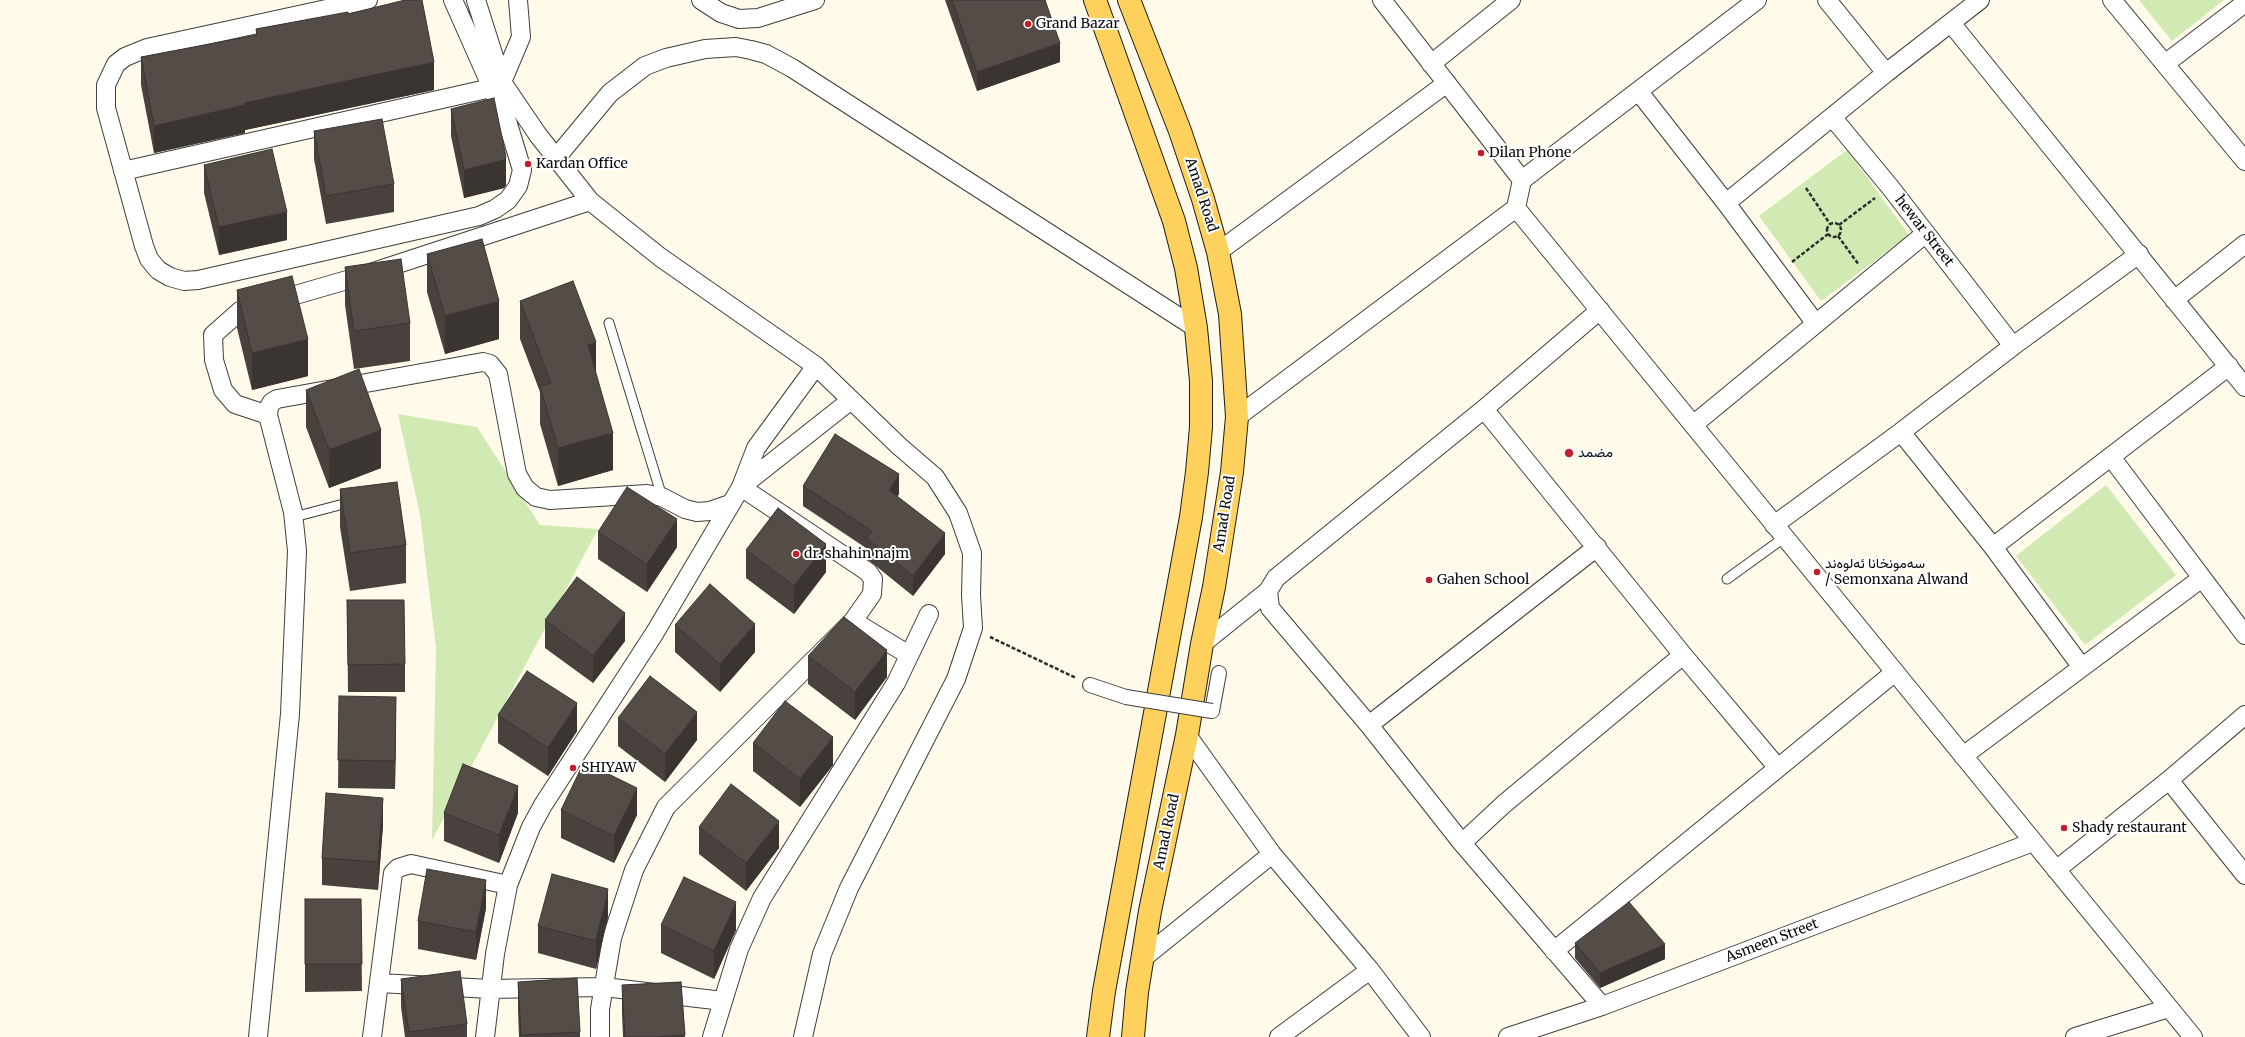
<!DOCTYPE html>
<html>
<head>
<meta charset="utf-8">
<style>
  body { margin:0 }
  canvas { display:block; background:#fffae9 }
</style>
</head>
<body>
<canvas width="2245" height="1037"></canvas>
<script>
const g = document.querySelector('canvas').getContext('2d');
g.lineJoin = 'round';
function paint(path, color) { g.fillStyle = color; g.fill(path, 'evenodd'); }
const shape = rows => new Path2D(rows.map(r => 'M' + r).join(''));
function stroke(path, color, width, dash) { g.strokeStyle = color; g.lineWidth = width; g.lineCap = dash ? 'butt' : 'round'; g.setLineDash(dash || []); g.stroke(path); }
function label(font, color, halo, rows, align = 'center') {
  g.font = font + ' Merriweather,Vazirmatn,serif'; g.lineWidth = 4; g.setLineDash([]); g.textBaseline = 'middle'; g.strokeStyle = halo; g.fillStyle = color; for (const [text, x, y, turn = 0] of rows) {
    g.save(); g.translate(x, y); g.rotate((+turn || 0) * Math.PI / 180); g.textAlign = isNaN(turn) ? turn : align; if (halo) g.strokeText(text, 0, 0); g.fillText(text, 0, 0); g.restore();
  }
}
paint(shape([
  [2139,0,2224,0,2172,41],
  [1847,150,1909,235,1821,301,1759,216],
  [398,414,477,427,540,525,598,529,432,840,436,648,420,515],
  [2106,485,2176,575,2085,645,2016,556]
]), '#d1eab3');
const service = shape([
  [609,323,662,497],
  [294,517,351,502],
  [1727,579,1785,537]
]);
const pedestrian = shape([
  [1090,685,1126,697],
  [1212,711,1219,673]
]);
const minor = shape([
  [368,0,147,48,125,57,116,64,106,85,106,108,144,246,149,259,158,270,170,277,184,281,198,280,479,216,495,209,508,200,518,186,522,170,508,124,453,0],
  [476,0,502,82,538,135,590,201,660,257,816,366,899,446,935,477,958,513,972,553,971,595,973,628,956,679,849,888,822,954,803,1037],
  [701,0,721,13,739,19,758,18,815,0],
  [1382,0,1522,180,1516,208,2193,1037],
  [1827,0,1886,73,1980,0],
  [2112,0,2245,161],
  [1951,23,2245,387],
  [2166,63,2245,3],
  [1431,64,1511,0],
  [1639,92,1726,203,1816,324],
  [1833,118,1890,187,2013,346],
  [556,158,610,93,645,66,666,58,705,49,736,47,751,50,766,54,792,68,1196,328],
  [123,171,491,88,502,82,521,37,518,0],
  [1522,180,1757,0],
  [1726,203,1886,73],
  [1218,252,1447,83],
  [2174,300,2245,244],
  [1600,310,1484,409,1276,578,1268,591,1270,608,1369,725,1462,843,1602,1006],
  [1484,409,1683,655,1778,768,1895,672],
  [268,415,235,404,223,390,214,360,213,335,240,311,361,276,590,201],
  [1237,417,1516,208],
  [1693,425,1926,233],
  [1901,432,1993,547,2081,666],
  [2111,457,2245,635],
  [741,487,851,400],
  [1774,525,1901,432,2013,346,2139,254],
  [1993,547,2229,366],
  [853,621,909,655],
  [1202,644,1268,591],
  [1369,725,1597,547],
  [1187,735,1272,854,1370,970,1421,1037],
  [1963,756,2202,578],
  [2169,780,2245,875],
  [1462,843,1504,804,1683,655],
  [2056,870,2169,780,2245,715],
  [1554,951,1778,768],
  [1142,959,1272,854],
  [379,983,490,989,604,987,723,1001],
  [258,1037,290,714,297,551,293,512,268,415,269,407,272,402,277,399,483,362,490,364,498,374,517,474,525,488,536,497,550,500,647,494,662,497,685,509,697,512,710,511,730,504],
  [372,1037,393,873,398,868,411,864,508,885],
  [485,1037,495,954,508,885,531,827,543,805,654,634,741,487,756,448,816,366],
  [600,1037,600,1009,612,938,634,870,666,807,853,621,872,594,873,579,868,572,741,487],
  [712,1037,739,949,762,898,896,683,929,614],
  [1279,1037,1370,970],
  [1508,1037,1602,1006,2033,842],
  [2075,1037,2169,1008]
]);
const primary = shape([
  [1095,0,1174,221,1186,268,1196,328,1201,381,1201,427,1197,472,1191,517,1104,991,1098,1037],
  [1129,0,1180,131,1203,199,1218,252,1230,314,1237,417,1232,472,1214,587,1202,644,1187,735,1150,911,1137,992,1133,1037]
]);
stroke(service, '#3e3e3e', 11);
stroke(pedestrian, '#3e3e3e', 16);
stroke(minor, '#3e3e3e', 20);
stroke(primary, '#1c1c1c', 24);
stroke(shape([
  [1806,188,1830,224],
  '1827 230a7 7 0 1 1 14 0a7 7 0 1 1-14 0Z',
  [1839,225,1875,198],
  [1838,236,1859,265],
  [1792,262,1828,234],
  [990,637,1076,678]
]), '#2d2d2d', 2.5, [4, 2]);
stroke(service, '#fff', 9);
stroke(pedestrian, '#fff', 14);
stroke(minor, '#fff', 18);
stroke(primary, '#fdd15b', 22);
const pedestrianBridge = shape([
  [1126,697,1212,711]
]);
stroke(pedestrianBridge, '#3e3e3e', 16, []);
stroke(pedestrianBridge, '#fff', 14);
paint(shape([
  [945,0,1045,0,1060,62,977,91],
  [348,14,434,90,245,130,245,133,154,153,141,85,141,57,256,35,256,29],
  [451,109,506,185,504,188,464,198,451,136],
  [314,131,394,184,394,212,326,224,314,159],
  [204,165,287,240,219,255,204,193],
  [427,254,499,339,445,354,427,292],
  [345,267,410,323,410,361,354,369,345,305],
  [237,290,308,376,252,390,237,328],
  [520,301,596,375,613,470,558,486,540,424,540,392,520,339],
  [306,390,381,468,329,488,306,427],
  [803,486,899,494,897,497,945,554,913,596,866,558,866,548,803,506],
  [340,489,406,545,406,583,350,591,340,527],
  [598,532,677,547,647,592,598,559],
  [746,550,826,572,794,614,746,578],
  [347,600,405,664,405,692,348,692],
  [545,620,625,641,593,683,545,648],
  [675,625,755,652,720,692,675,652],
  [808,656,887,677,855,720,808,684],
  [339,696,396,724,395,789,338,788],
  [498,715,577,731,548,776,498,743],
  [618,718,697,740,665,782,618,746],
  [753,743,833,765,800,807,753,771],
  [561,810,637,815,614,863,561,838],
  [444,813,518,813,499,863,444,841],
  [383,825,378,890,322,885,322,858],
  [699,827,779,848,746,891,699,854],
  [305,899,361,899,362,991,305,992],
  [486,908,476,960,418,949,418,921],
  [608,917,596,969,538,953,538,926],
  [661,925,736,930,714,979,661,953],
  [1575,943,1665,959,1600,988,1575,958],
  [401,979,467,1024,467,1037,405,1037,401,1007],
  [518,982,580,1032,580,1037,519,1037,518,1010],
  [681,982,685,1037,623,1037,622,1013,622,985]
]), '#48413d');
paint(shape([
  [1060,43,1060,62,977,91,977,72],
  [434,62,434,90,245,130,245,133,154,153,154,126,245,103],
  [506,157,506,185,504,188,464,198,464,170],
  [287,212,287,240,219,255,219,227],
  [499,301,499,339,445,354,445,316],
  [308,339,308,376,252,390,252,353],
  [596,342,596,379,588,345],
  [381,430,381,468,329,488,329,450],
  [613,433,613,470,558,486,558,448],
  [899,474,899,494,889,510,889,490],
  [677,519,677,547,647,592,647,564],
  [945,533,945,554,913,596,913,576],
  [826,544,826,572,794,614,794,586],
  [625,613,625,641,593,683,593,656],
  [755,624,755,652,720,692,720,664],
  [887,650,887,677,855,720,855,692],
  [396,697,396,724,395,789,395,761],
  [577,703,577,731,548,776,548,748],
  [697,712,697,740,665,782,665,754],
  [833,737,833,765,800,807,800,779],
  [518,786,518,813,499,863,499,835],
  [637,788,637,815,614,863,614,836],
  [383,798,383,825,378,890,378,862],
  [779,821,779,848,746,891,746,863],
  [486,880,486,908,476,960,476,932],
  [608,889,608,917,596,969,596,941],
  [736,902,736,930,714,979,714,951],
  [1665,944,1665,959,1600,988,1600,973]
]), '#3b3532');
const building = shape([
  [405,0,422,0,434,62,245,103,245,105,154,126,141,57,257,35,256,29,348,12,348,14,405,0],
  [952,0,1045,0,1060,43,977,72,952,0],
  [494,98,506,157,504,160,464,170,451,109,494,98],
  [382,119,394,184,326,196,314,131,382,119],
  [272,149,287,212,219,227,204,165,272,149],
  [482,239,499,301,445,316,427,254,482,239],
  [401,259,410,323,354,331,345,267,401,259],
  [292,276,308,339,252,353,237,290,292,276],
  [573,281,596,342,588,345,613,433,558,448,540,386,551,383,520,301,573,281],
  [359,369,381,430,329,450,306,390,359,369],
  [835,434,899,474,889,490,945,533,913,576,866,538,872,531,803,486,835,434],
  [397,482,406,545,350,553,340,489,397,482],
  [627,487,677,519,647,564,598,532,627,487],
  [778,508,826,544,794,586,746,550,778,508],
  [577,577,625,613,593,656,545,620,577,577],
  [710,584,755,624,720,664,675,625,710,584],
  [347,600,404,600,405,664,348,665,347,600],
  [844,617,887,650,855,692,808,656,844,617],
  [527,671,577,703,548,748,498,715,527,671],
  [650,676,697,712,665,754,618,718,650,676],
  [339,696,396,697,395,761,338,760,339,696],
  [785,701,833,737,800,779,753,743,785,701],
  [584,762,637,788,614,836,561,810,584,762],
  [463,764,518,786,499,835,444,813,463,764],
  [731,784,779,821,746,863,699,827,731,784],
  [326,793,383,798,378,862,322,858,326,793],
  [427,869,486,880,476,932,418,921,427,869],
  [552,874,608,889,596,941,538,926,552,874],
  [684,877,736,902,714,951,661,925,684,877],
  [305,899,361,899,362,964,305,964,305,899],
  [1629,902,1665,944,1600,973,1575,943,1629,902],
  [460,971,467,1024,409,1032,401,979,460,971],
  [577,978,580,1032,521,1035,518,982,577,978],
  [681,982,685,1035,656,1037,625,1037,622,985,681,982]
]);
paint(building, '#544c47');
stroke(building, '#3b3532', 1);
for (const [x, y, r, color] of [
  [1028,24,4,"#bf202c"],
  [1481,153,4,"#bf202c"],
  [528,164,4,"#bf202c"],
  [1569,453,5,"#bf202c"],
  [796,554,4,"#bf202c"],
  [1817,572,4,"#bf202c"],
  [1429,580,4,"#bf202c"],
  [573,768,4,"#bf202c"],
  [2064,828,4,"#bf202c"]
]) { const dot = new Path2D(); dot.arc(x, y, r, 0, 2 * Math.PI); g.fillStyle = color; g.fill(dot); stroke(dot, '#fff', 1.5); }
label('14px', '#0b0b0b', '#fff', [
  ["Grand Bazar",1036,24],
  ["Dilan Phone",1489,153],
  ["Kardan Office",536,164],
  ["مضمد",1578,453],
  ["dr. shahin najm",804,554],
  ["سەمونخانا ئەلوەند",1825,564],
  ["/ Semonxana Alwand",1825,580],
  ["Gahen School",1437,580],
  ["SHIYAW",581,768],
  ["Shady restaurant",2072,828]
], 'left');
label('14px', '#0b0b0b', '#fff', [
  ["Amad Road",1201,195,72],
  ["hewar Street",1924,231,52],
  ["Amad Road",1225,514,-81],
  ["Amad Road",1167,832,-78],
  ["Asmeen Street",1772,941,-21]
]);
</script>
</body>
</html>
